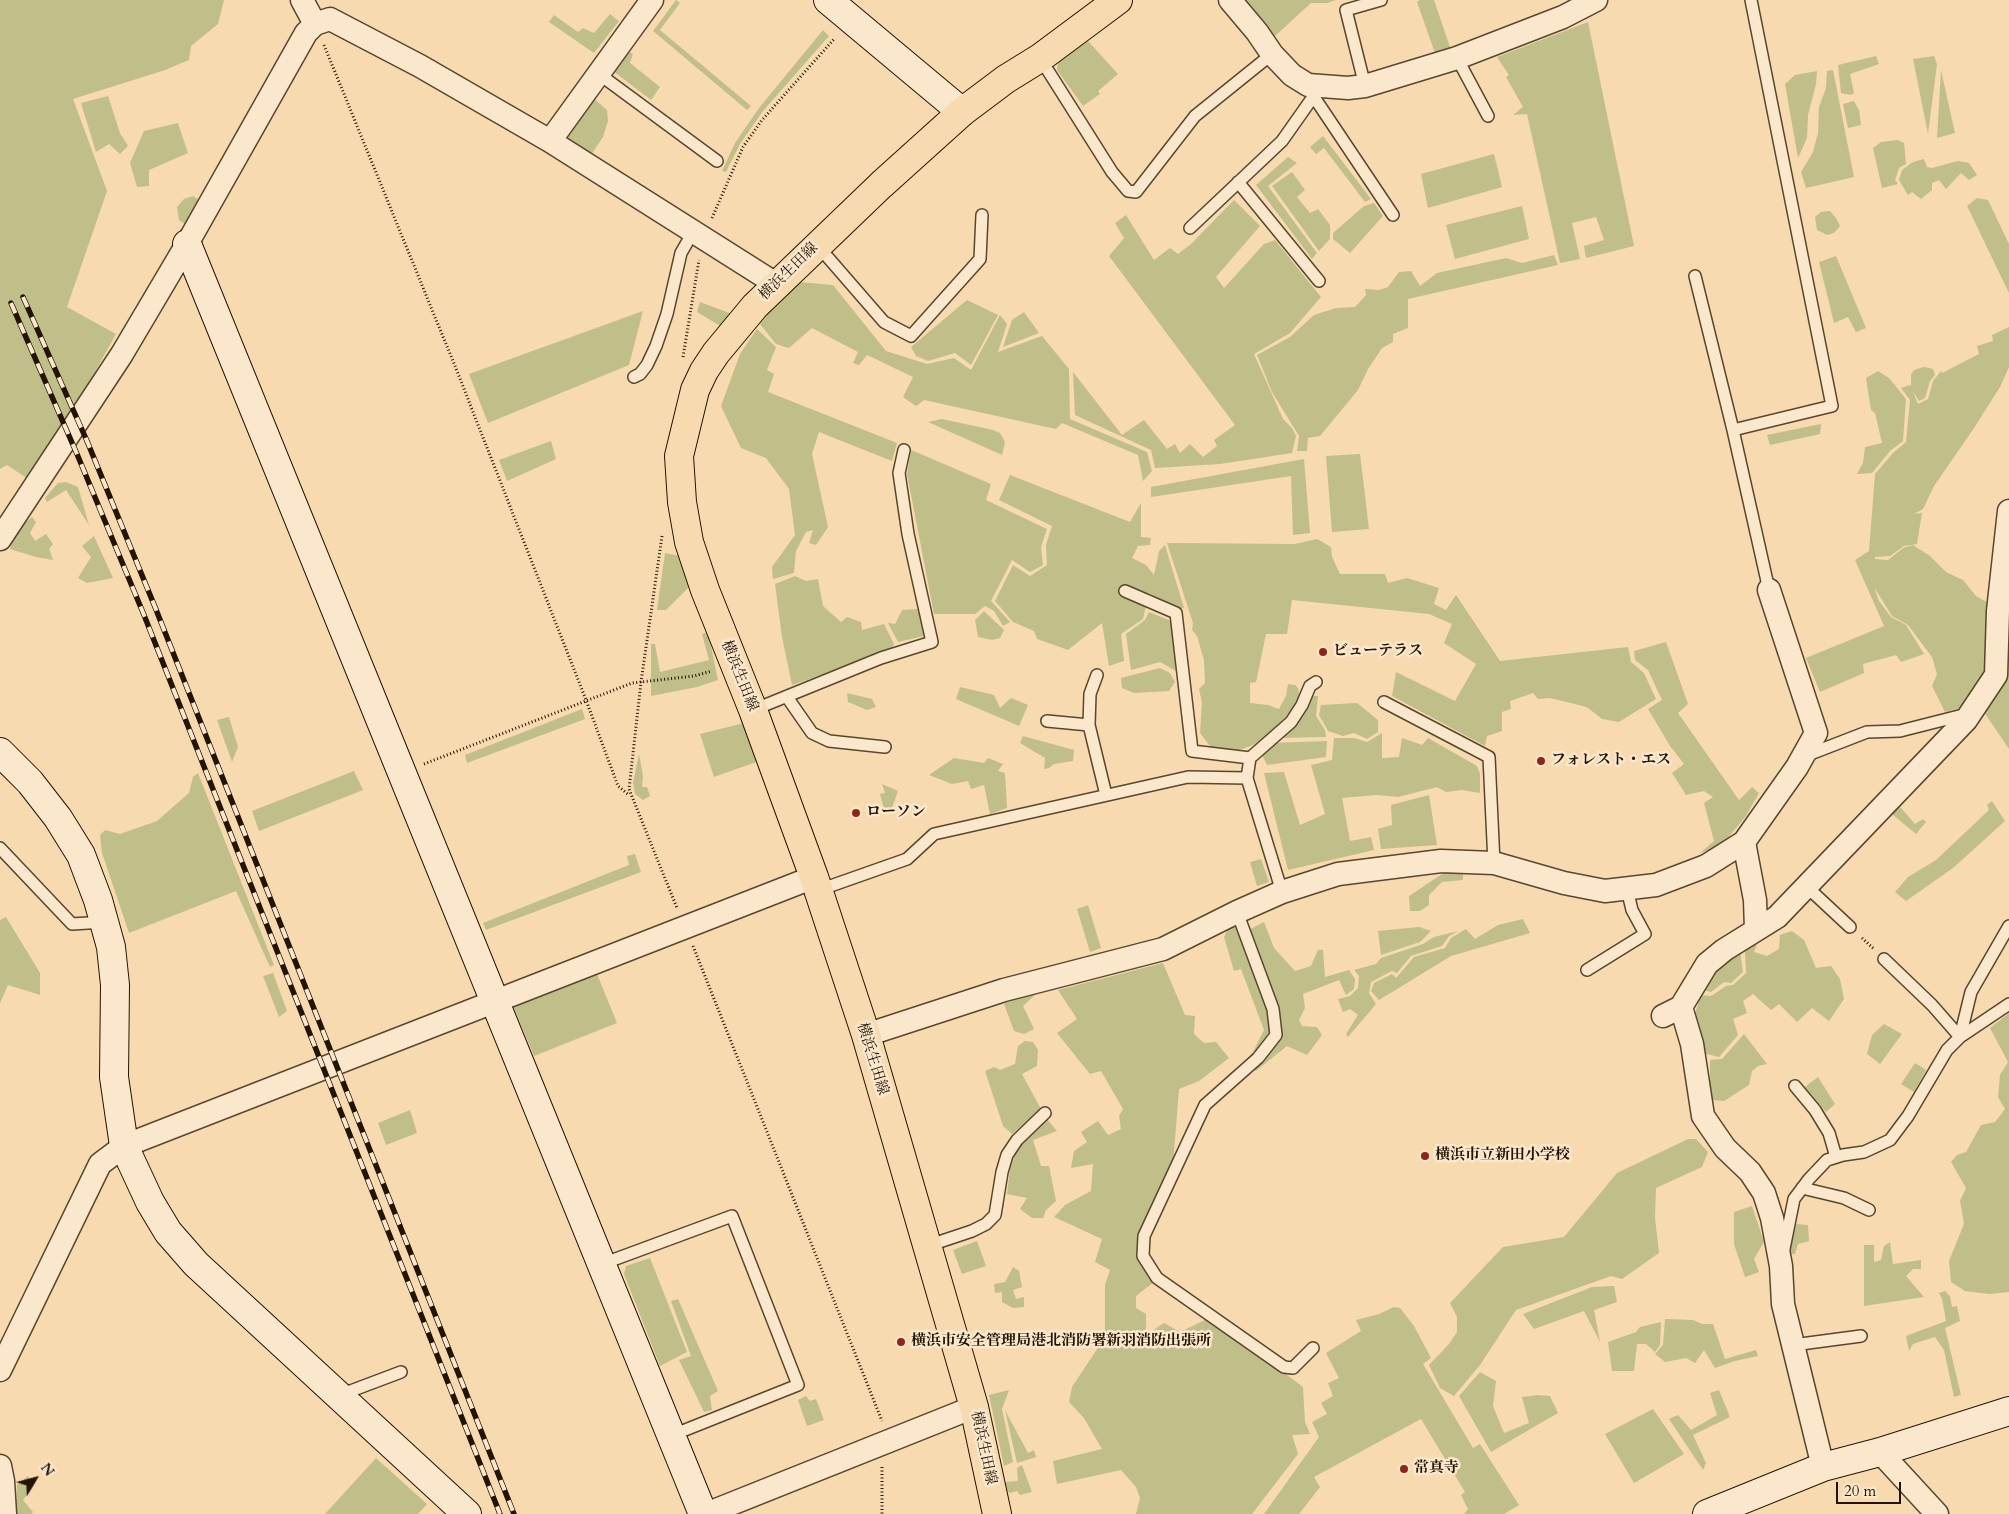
<!DOCTYPE html>
<html>
<head>
<meta charset="utf-8">
<style>
  body { margin:0 }
  #map { position:relative; width:2009px; height:1514px; overflow:hidden; background:#f8dab1; font-family:Cardo,serif }
  canvas { display:block }
  .north { position:absolute; left:10px; top:1454px; width:50px; height:50px; -webkit-text-stroke:4px #fae7cc; paint-order:stroke; rotate:53deg; font-size:14px; font-weight:700; line-height:20px; text-align:center; color:#231401 }
  .north::after { content:''; display:block; margin:auto; width:18px; height:22px; background:#231401; clip-path:polygon(50% 0,100% 100%,50% 72%,0 100%) }
  .scale { position:absolute; left:1836px; top:1482px; width:65px; height:22px; box-sizing:border-box; border:2px solid #231401; border-top:0; padding-left:6px; font-size:15px; line-height:18px; white-space:nowrap; color:#231401; -webkit-text-stroke:4px #fae7cc; paint-order:stroke }
</style>
</head>
<body>
<div id="map">
<canvas width="2009" height="1514"></canvas>
<div class="north">N</div>
<div class="scale">20 m</div>
</div>
<script>
const g = document.querySelector('canvas').getContext('2d');
g.lineJoin = 'round';
function paint(path, color) { g.fillStyle = color; g.fill(path, 'evenodd'); }
const shape = rows => new Path2D(rows.map(r => 'M' + r).join(''));
function stroke(path, color, width, dash) { g.strokeStyle = color; g.lineWidth = width; g.lineCap = dash ? 'butt' : 'round'; g.setLineDash(dash || []); g.stroke(path); }
function label(font, color, halo, rows, align = 'center') {
  g.font = font + ' Cardo,"Noto Serif JP",serif'; g.lineWidth = 5; g.setLineDash([]); g.textBaseline = 'middle'; g.strokeStyle = halo; g.fillStyle = color; for (const [text, x, y, turn = 0] of rows) {
    g.save(); g.translate(x, y); g.rotate((+turn || 0) * Math.PI / 180); g.textAlign = isNaN(turn) ? turn : align; if (halo) g.strokeText(text, 0, 0); g.fillText(text, 0, 0); g.restore();
  }
}
paint(shape([
  [0,0,224,0,218,24,191,46,189,60,165,70,73,99,107,191,67,307,116,334,60,435,28,479,7,465,0,469],
  [676,0,680,3,660,30,751,106,747,110,653,31],
  [1244,0,1336,0,1327,3,1311,3,1275,36],
  [1420,0,1434,0,1451,50,1436,56,1417,2],
  [610,14,619,21,594,53,549,22,554,15,578,32,583,28,594,33],
  [1588,22,1634,246,1586,258,1584,246,1604,240,1596,217,1572,223,1580,259,1560,263,1527,114,1513,115,1523,107,1506,77,1509,75,1497,57],
  [823,30,829,36,763,111,740,144,726,172,722,171,735,143,759,108],
  [1088,41,1118,74,1098,91,1100,94,1083,106,1057,70,1058,62],
  [627,51,633,54,630,63,660,87,651,100,613,71],
  [1876,56,1879,64,1850,74,1854,93,1851,95,1841,93,1838,65],
  [1934,56,1937,64,1928,134,1913,59],
  [1833,70,1854,177,1806,188,1801,172,1813,152,1818,133,1819,107,1826,88,1827,71],
  [1941,70,1955,133,1937,138],
  [1817,71,1816,84,1808,115,1807,138,1798,158,1785,84,1795,75],
  [108,96,120,133,128,146,120,154,109,144,96,152,81,103],
  [593,98,607,110,608,121,603,137,591,155,568,139,567,130],
  [1854,101,1859,110,1861,125,1848,128,1843,104],
  [178,123,188,153,149,170,149,186,137,187,130,163,144,131],
  [1323,136,1371,199,1365,202,1324,148,1316,154,1310,147],
  [1898,140,1904,143,1906,164,1899,168,1895,180,1898,184,1882,188,1873,148,1881,142],
  [1494,154,1502,187,1428,208,1421,174],
  [1288,157,1297,163,1268,186,1317,253,1312,259,1256,185],
  [1924,159,1927,167,1932,168,1958,161,1969,163,1977,175,1969,180,1961,173,1946,189,1939,180,1932,183,1932,190,1921,199,1912,192,1908,195,1899,180,1902,170,1913,162],
  [1292,172,1305,190,1297,197,1310,213,1318,209,1330,225,1330,239,1319,251,1272,186],
  [193,196,203,202,189,227,179,220,177,207,184,199],
  [1977,198,1988,200,2009,244,2009,293,1967,206],
  [1234,200,1260,226,1216,277,1224,288,1264,244,1275,240,1321,297,1290,333,1254,354,1283,419,1292,428,1296,436,1292,453,1220,464,1155,468,1151,450,1075,415,1073,372,1122,435,1144,420,1167,449,1175,444,1180,453,1190,444,1203,457,1217,446,1214,440,1235,425,1109,256,1124,238,1115,223,1126,215,1154,260,1170,248,1178,254,1191,244],
  [1374,203,1383,216,1350,253,1333,239,1333,233,1364,206],
  [1522,206,1529,239,1455,259,1446,225],
  [1830,211,1836,218,1840,226,1834,233,1827,235,1817,230,1815,217,1821,212],
  [1554,255,1558,265,1408,299,1408,328,1393,334,1393,342,1382,348,1368,369,1358,390,1320,436,1308,438,1307,451,1297,451,1299,436,1272,392,1257,355,1290,337,1314,315,1336,308,1355,307,1366,295,1365,289,1379,290,1388,287,1399,272,1411,271,1420,286,1437,273,1506,258,1522,263],
  [1836,256,1866,328,1856,332,1848,317,1834,323,1819,262],
  [799,282,833,285,886,351,927,364,954,358,971,370,1000,315,1007,324,998,352,1042,336,1069,369,1070,419,1147,452,1152,471,1143,481,1138,455,1062,423,1056,429,924,400,916,406,903,397,913,377,867,355,859,365,853,363,858,352,812,328,789,348,776,344,760,324,779,298],
  [967,300,998,315,971,365,955,353,928,361,916,356,911,347],
  [700,302,732,314,722,327,697,312],
  [643,311,629,365,488,423,469,374],
  [1024,312,1039,333,1003,347,1012,320],
  [2009,327,2009,367,2000,387,1974,428,1934,486,1923,509,1914,514,1922,513,1917,544,1904,546,1890,556,1875,557,1875,559,1888,560,1903,548,1913,545,1930,556,1946,572,1963,580,1976,596,1992,605,1986,673,1964,707,1945,712,1932,686,1937,674,1932,657,1908,625,1892,616,1874,587,1879,601,1891,617,1906,625,1924,654,1901,662,1896,655,1863,664,1864,673,1820,692,1806,658,1884,626,1855,560,1869,551,1875,474,1893,453,1906,442,1910,400,1901,388,1910,385,1911,387,1911,375,1914,370,1924,367,1933,369,1935,375,1930,381,1925,398,1919,401,1913,391,1918,404,1928,399,1933,381,1941,371,1942,373,1979,354,1977,346,1993,341,1992,335],
  [757,329,776,347,767,370,774,374,768,392,897,443,892,461,819,432,812,454,828,527,816,545,809,543,813,530,806,532,796,551,794,573,773,579,772,567,795,535,789,489,766,458,741,448,721,406,740,354],
  [1878,371,1889,378,1906,399,1903,441,1890,451,1872,473,1857,474,1863,463,1865,447,1882,443,1875,413,1871,410,1866,378],
  [942,419,993,430,1000,433,1005,442,1002,455,928,422],
  [1821,424,1820,434,1770,445,1767,435],
  [551,441,556,459,507,481,499,460],
  [911,450,991,484,986,500,1047,529,1041,547,1043,565,1030,572,1012,560,991,601,1010,622,1003,626,994,611,985,606,975,614,934,614,907,474],
  [1360,454,1369,529,1332,532,1326,456],
  [1304,459,1310,533,1293,535,1291,476,1151,497,1151,487],
  [1010,475,1130,522,1141,503,1141,537,1151,538,1150,545,1138,546,1132,558,1146,565,1154,575,1159,551,1165,545,1184,608,1179,609,1149,593,1143,619,1121,634,1124,661,1109,666,1102,623,1068,650,1037,639,1034,631,1013,622,995,601,1013,565,1030,576,1047,565,1046,545,1052,526,999,500],
  [66,482,78,487,89,525,66,490,47,502,45,498,58,483],
  [32,517,36,522,30,533,35,541,46,534,53,544,49,549,53,560,36,557,10,549,15,531],
  [94,536,113,578,87,583,78,578,91,557,82,546],
  [1317,539,1331,547,1332,557,1340,574,1385,574,1388,583,1407,578,1439,588,1434,604,1446,610,1456,595,1500,661,1628,647,1631,662,1644,673,1656,699,1619,722,1602,719,1588,708,1583,706,1550,698,1538,699,1533,693,1510,701,1511,709,1502,712,1502,731,1487,736,1485,746,1392,696,1396,672,1455,701,1476,664,1444,643,1452,624,1429,614,1292,600,1287,634,1266,634,1256,682,1250,683,1250,703,1268,705,1279,709,1286,696,1288,684,1295,685,1298,688,1300,698,1281,723,1255,744,1240,750,1224,753,1210,746,1200,733,1202,703,1199,689,1205,683,1204,660,1197,636,1192,630,1193,623,1167,543,1295,544],
  [665,553,680,556,689,587,666,610,657,610],
  [795,576,806,581,818,579,823,606,841,622,847,617,861,622,862,630,884,624,894,644,890,651,792,685,782,637,775,584],
  [918,609,924,636,898,642,888,623,895,624,902,610],
  [984,611,1004,630,1000,638,992,640,978,637,975,620],
  [1149,612,1171,621,1176,671,1160,662,1131,670,1126,634,1145,620],
  [2009,625,2009,749,1984,712,2008,664],
  [708,632,718,680,697,687,651,696,651,644,655,644,660,672,709,660,702,634],
  [1666,642,1688,704,1678,713,1739,800,1752,787,1759,793,1746,816,1721,846,1700,853,1714,841,1704,803,1713,797,1704,791,1686,795,1672,773,1684,764,1670,746,1648,709,1662,700,1648,670,1635,660,1634,651],
  [1160,668,1170,673,1175,682,1169,691,1134,693,1122,688,1121,678],
  [960,687,994,695,1000,708,1011,698,1028,705,1019,726,956,699],
  [847,693,872,699,876,707,867,710,848,702],
  [1313,696,1318,696,1316,716,1325,730,1326,737,1278,738,1302,715],
  [1357,703,1378,720,1378,732,1367,739,1354,733,1343,736,1328,731,1319,715,1321,705],
  [582,709,585,719,467,763,465,755],
  [229,717,238,747,232,762,217,720],
  [744,723,759,761,714,777,700,734],
  [1382,733,1382,758,1399,757,1402,738,1422,745,1428,738,1477,766,1480,774,1480,793,1462,790,1446,792,1437,787,1398,797,1377,795,1342,798,1350,841,1371,837,1374,850,1288,870,1264,773,1284,772,1300,825,1325,814,1311,765,1332,760,1334,738,1354,738,1367,742],
  [1023,736,1074,750,1073,761,1054,764,1049,768,1044,769,1045,758,1020,743],
  [1327,741,1326,757,1267,765,1261,753,1270,743],
  [639,754,643,776,642,787,647,787,650,796,643,800,635,794,633,783],
  [954,758,984,763,988,758,1003,764,998,771,1005,773,1007,808,990,814,984,785,971,789,968,781,952,784,929,775],
  [354,771,363,790,259,831,252,811],
  [198,773,274,965,270,967,236,891,129,933,102,853,100,835,105,830,120,834,157,821,189,793,193,777],
  [882,784,898,791,891,810,885,812,880,794,885,793],
  [1429,795,1437,845,1381,849,1378,829,1392,825,1391,805],
  [1895,801,1915,824,1923,819,1926,822,1916,834,1887,810],
  [1992,801,2005,821,1953,868,1906,901,1895,892,1908,877,1936,860,1989,810,1987,805],
  [635,854,641,872,486,930,483,923,629,865,627,856],
  [1261,859,1269,882,1257,886,1250,862],
  [1445,872,1463,872,1463,880,1442,882,1429,895,1429,905,1420,911,1410,911,1409,896],
  [1088,905,1101,948,1090,952,1077,909],
  [6,917,40,973,40,995,8,985,0,1003,0,920],
  [1523,919,1530,933,1451,956,1379,1000,1371,991,1374,983,1392,974,1396,978,1414,957,1445,948,1451,938,1466,929,1475,939,1498,925],
  [1264,922,1274,948,1295,971,1311,966,1318,950,1323,950,1325,977,1349,970,1355,979,1354,989,1346,995,1339,980,1303,994,1305,1008,1299,1020,1302,1026,1317,1027,1322,1035,1307,1055,1287,1046,1256,1071,1244,1063,1253,1052,1264,1030,1241,969,1234,971,1224,937,1229,927,1236,923,1241,934],
  [1419,927,1431,931,1420,942,1381,955,1378,931],
  [1458,931,1449,936,1442,946,1411,956,1397,973,1392,971,1371,982,1369,993,1376,1004,1348,1037,1346,1034,1358,1015,1350,1009,1343,1012,1338,999,1350,996,1358,988,1359,976,1354,970,1376,964,1381,958,1423,944,1434,937],
  [1792,931,1804,940,1816,968,1831,966,1840,979,1844,999,1829,1021,1812,1008,1797,1022,1779,1004,1771,1010,1753,994,1743,1001,1747,1013,1733,1019,1738,1035,1719,1057,1703,1053,1695,1014,1701,995,1711,996,1726,986,1733,985,1746,973,1745,950,1757,944,1754,952,1767,956,1779,949,1780,935],
  [1740,951,1743,972,1731,983,1724,982,1711,992,1703,990,1715,969],
  [1163,963,1185,1015,1195,1016,1194,1034,1204,1043,1216,1042,1229,1058,1199,1081,1179,1089,1173,1164,1140,1235,1154,1282,1136,1296,1136,1308,1146,1314,1146,1335,1164,1323,1180,1332,1205,1320,1283,1372,1303,1387,1305,1422,1310,1434,1292,1435,1298,1454,1252,1514,1136,1514,1140,1498,1136,1487,1121,1470,1057,1484,1053,1461,1102,1449,1084,1418,1069,1402,1072,1387,1105,1337,1105,1285,1110,1270,1095,1262,1102,1239,1054,1217,1065,1205,1091,1191,1093,1164,1071,1168,1074,1151,1087,1142,1081,1132,1098,1121,1108,1135,1121,1129,1119,1116,1123,1109,1101,1071,1090,1074,1057,1033,1077,1019,1058,990],
  [273,973,287,1011,279,1017,263,976],
  [597,974,617,1023,534,1056,513,1006],
  [1036,994,1023,1006,1034,1029,1024,1034,1014,1031,1004,1004,1019,997],
  [2009,1013,2009,1292,1989,1294,1965,1291,1951,1282,1949,1261,1964,1224,1960,1201,1966,1188,1951,1162,1957,1155,1966,1152,1981,1125,1995,1122,2005,1109,1998,1097,2000,1075,2008,1062,1990,1028],
  [1884,1024,1902,1034,1880,1064,1867,1054,1872,1035],
  [1744,1034,1767,1064,1758,1066,1752,1071,1749,1085,1724,1101,1710,1100,1710,1060,1722,1059],
  [1025,1041,1033,1042,1038,1050,1037,1066,1022,1074,1041,1109,1012,1134,1003,1126,985,1071,994,1067,1000,1070,1015,1064,1018,1046],
  [1915,1063,1926,1070,1914,1092,1901,1084],
  [1818,1077,1835,1104,1826,1112,1805,1087],
  [410,1110,417,1133,386,1145,378,1123],
  [1046,1118,1057,1131,1033,1140,1041,1166,1049,1166,1056,1201,1046,1210,1043,1218,1032,1218,1020,1209,1027,1198,1007,1194,1010,1169,1018,1145],
  [1688,1139,1696,1139,1708,1152,1702,1167,1656,1188,1655,1218,1659,1253,1622,1279,1611,1276,1516,1310,1480,1365,1454,1396,1440,1388,1429,1365,1449,1344,1457,1332,1457,1317,1450,1303,1503,1247,1564,1237,1617,1173],
  [1752,1206,1764,1242,1754,1259,1759,1272,1745,1277,1734,1244,1734,1212],
  [1796,1224,1808,1225,1809,1241,1798,1244,1795,1254,1789,1254],
  [977,1241,986,1266,962,1274,953,1250],
  [1890,1242,1893,1264,1921,1260,1921,1269,1913,1269,1906,1276,1924,1297,1864,1306,1864,1245,1874,1245,1874,1262,1881,1260,1884,1246],
  [650,1258,687,1352,660,1366,624,1274,626,1266],
  [1013,1267,1019,1271,1022,1287,1013,1290,1016,1299,1024,1297,1024,1307,1013,1308,1002,1302,1002,1292,995,1293,994,1284,1005,1282],
  [1614,1286,1617,1302,1594,1310,1600,1342,1584,1311,1534,1329,1523,1314,1592,1287],
  [1945,1291,1950,1296,1952,1307,1957,1306,1960,1321,1945,1328,1961,1395,1954,1397,1944,1350,1935,1337,1913,1344,1909,1351,1906,1336,1946,1321,1942,1299,1939,1293],
  [678,1299,718,1391,710,1396,712,1410,704,1412,679,1360,691,1356,671,1301],
  [1394,1307,1400,1308,1414,1326,1431,1358,1423,1364,1473,1448,1480,1444,1519,1505,1504,1514,1464,1514,1468,1509,1461,1495,1465,1492,1421,1419,1314,1477,1320,1487,1299,1514,1264,1514,1319,1437,1312,1422,1327,1414,1321,1403,1333,1396,1328,1383,1339,1378,1326,1353,1361,1331,1356,1320,1379,1314],
  [1665,1319,1693,1320,1702,1324,1713,1324,1725,1359,1756,1350,1758,1356,1735,1361,1715,1368,1704,1350,1695,1363,1686,1358,1665,1362,1655,1354,1663,1345],
  [1661,1322,1660,1345,1655,1352,1646,1344,1637,1344,1634,1371,1612,1371,1608,1342,1636,1332,1640,1327],
  [1480,1372,1496,1381,1493,1406,1504,1433,1529,1423,1522,1397,1538,1395,1550,1396,1558,1413,1491,1452,1459,1396],
  [1009,1390,1002,1409,1013,1462,1004,1466,989,1395],
  [1719,1390,1730,1417,1693,1435,1706,1463,1703,1470,1669,1419,1678,1415,1691,1430,1717,1415,1710,1393],
  [806,1396,810,1401,816,1399,824,1420,807,1426,798,1400],
  [1653,1409,1684,1454,1634,1483,1605,1434],
  [1005,1410,1028,1453,1034,1450,1036,1457,1017,1463],
  [376,1458,427,1504,418,1514,325,1514],
  [1022,1465,1032,1492,1020,1495,1017,1491,1010,1493,1004,1489,1005,1482,1018,1481,1017,1468],
  [28,1476,34,1485,23,1500,33,1512,32,1514,16,1514,17,1485]
]), '#c0be89');
const lane = shape([
  [1040,58,1112,172,1128,191,1136,192,1195,116,1272,54],
  [1457,58,1488,116],
  [599,74,717,161],
  [1365,86,1346,10,1381,0],
  [1310,91,1393,215],
  [1238,182,1319,281],
  [1190,228,1282,141,1313,97],
  [818,246,884,322,911,336,980,259,982,215],
  [1695,276,1733,430,1769,590],
  [634,377,640,374,647,365,656,346,667,314,681,253,693,232],
  [1733,430,1832,406,1751,0],
  [1125,591,1176,613,1192,751,1250,758,1247,778,1282,892],
  [1097,675,1090,694,1089,725,1106,795],
  [787,697,812,733,829,741,885,747],
  [1384,702,1489,757,1494,863],
  [753,710,881,658,932,642,908,534,899,473,904,450],
  [1047,721,1089,725],
  [1805,756,1867,732,1900,731,1967,714],
  [1250,758,1291,722,1302,705,1310,686,1316,682],
  [0,848,72,924,104,922],
  [1807,887,1850,927],
  [819,890,907,859,934,834,1188,777,1247,778],
  [1237,912,1273,1009,1276,1035,1258,1058,1205,1105,1144,1236,1143,1256,1157,1278,1284,1367,1293,1368,1313,1348],
  [1884,959,1932,1005,1960,1037],
  [1587,970,1645,934,1632,910,1627,889],
  [1960,1037,1971,992,2009,926],
  [1795,1086,1815,1110,1829,1133,1836,1157],
  [1802,1188,1844,1198,1869,1210],
  [927,1246,972,1231,986,1224,995,1215,1002,1172,1007,1155,1017,1140,1045,1113],
  [1784,1249,1794,1199,1809,1179,1827,1160,1843,1155,1864,1152,1890,1140,1908,1116,1947,1050,1960,1037,2009,1004],
  [602,1264,732,1216,798,1385,670,1436],
  [1793,1345,1861,1336],
  [340,1395,401,1372]
]);
const street = shape([
  [302,0,315,24],
  [1230,0,1257,32,1272,54,1292,75,1308,85,1348,88,1365,86,1457,58,1563,17,1596,0],
  [550,141,652,0],
  [0,539,122,354,187,244,306,33,315,24,330,19,420,66,550,141,776,284],
  [1744,842,1755,900,1756,929],
  [1681,1007,1692,1044,1703,1116,1725,1148,1750,1172,1764,1193,1772,1218,1781,1266,1783,1304,1823,1467],
  [1663,1016,1681,1007,1707,964,1724,950,1777,917,1966,720,1996,675,1998,611,2009,511],
  [866,1035,1004,990,1163,949,1237,912,1282,892,1338,874,1441,861,1494,863,1564,883,1605,891,1656,885,1706,866,1744,842,1797,767,1816,733,1769,590],
  [0,1370,100,1164,124,1146,814,877],
  [1880,1452,1937,1514],
  [0,1466,3,1481,5,1514],
  [706,1514,974,1407]
]);
const secondary = shape([
  [828,0,962,112],
  [187,244,703,1514],
  [0,752,30,782,58,818,81,855,98,900,111,947,115,985,114,1077,124,1146,150,1202,168,1232,196,1264,467,1514],
  [1707,1514,1823,1467,1880,1452,2009,1411]
]);
const primary = shape([
  [997,1514,974,1407,866,1035,814,877,753,710,705,590,689,542,682,502,679,456,695,390,704,371,716,353,755,306,881,185,962,112,1006,79,1040,58,1118,0]
]);
stroke(lane, '#58462d', 14);
stroke(street, '#58462d', 25);
stroke(secondary, '#231401', 30);
stroke(primary, '#231401', 30);
stroke(shape([
  [324,45,455,366,586,700,618,786,629,795],
  [712,218,743,147,762,120,835,38],
  [683,357,699,260],
  [662,536,641,682,629,789,677,908],
  [424,764,632,683,694,676,712,671],
  [1862,938,1874,949],
  [693,946,882,1421],
  [882,1467,882,1514]
]), '#231401', 3, [1, 2.5]);
stroke(lane, '#fae7cc', 11);
stroke(street, '#fae7cc', 22);
stroke(secondary, '#fae7cc', 28);
stroke(primary, '#f8dab1', 28);
const rail = shape([
  [23,297,87,441,155,607,514,1514],
  [11,303,77,454,144,615,500,1514]
]);
stroke(rail, '#231401', 5.5);
stroke(rail, '#fae7cc', 4, [11]);
for (const [x, y, r, color] of [
  [1323,652,5,"#8f2418"],
  [1541,761,5,"#8f2418"],
  [856,813,5,"#8f2418"],
  [1425,1156,5,"#8f2418"],
  [901,1342,5,"#8f2418"],
  [1404,1469,5,"#8f2418"]
]) { const dot = new Path2D(); dot.arc(x, y, r, 0, 2 * Math.PI); g.fillStyle = color; g.fill(dot); stroke(dot, '#fae7cc', 2); }
label('15px', '#231401', '#fae7cc', [
  ["横浜生田線",789,272,-44],
  ["横浜生田線",739,676,68],
  ["横浜生田線",872,1059,73],
  ["横浜生田線",983,1448,78]
]);
label('bold 15px', '#231401', '#fae7cc', [
  ["ビューテラス",1333,652],
  ["フォレスト・エス",1551,761],
  ["ローソン",866,813],
  ["横浜市立新田小学校",1435,1156],
  ["横浜市安全管理局港北消防署新羽消防出張所",911,1342],
  ["常真寺",1414,1469]
], 'left');
</script>
</body>
</html>
